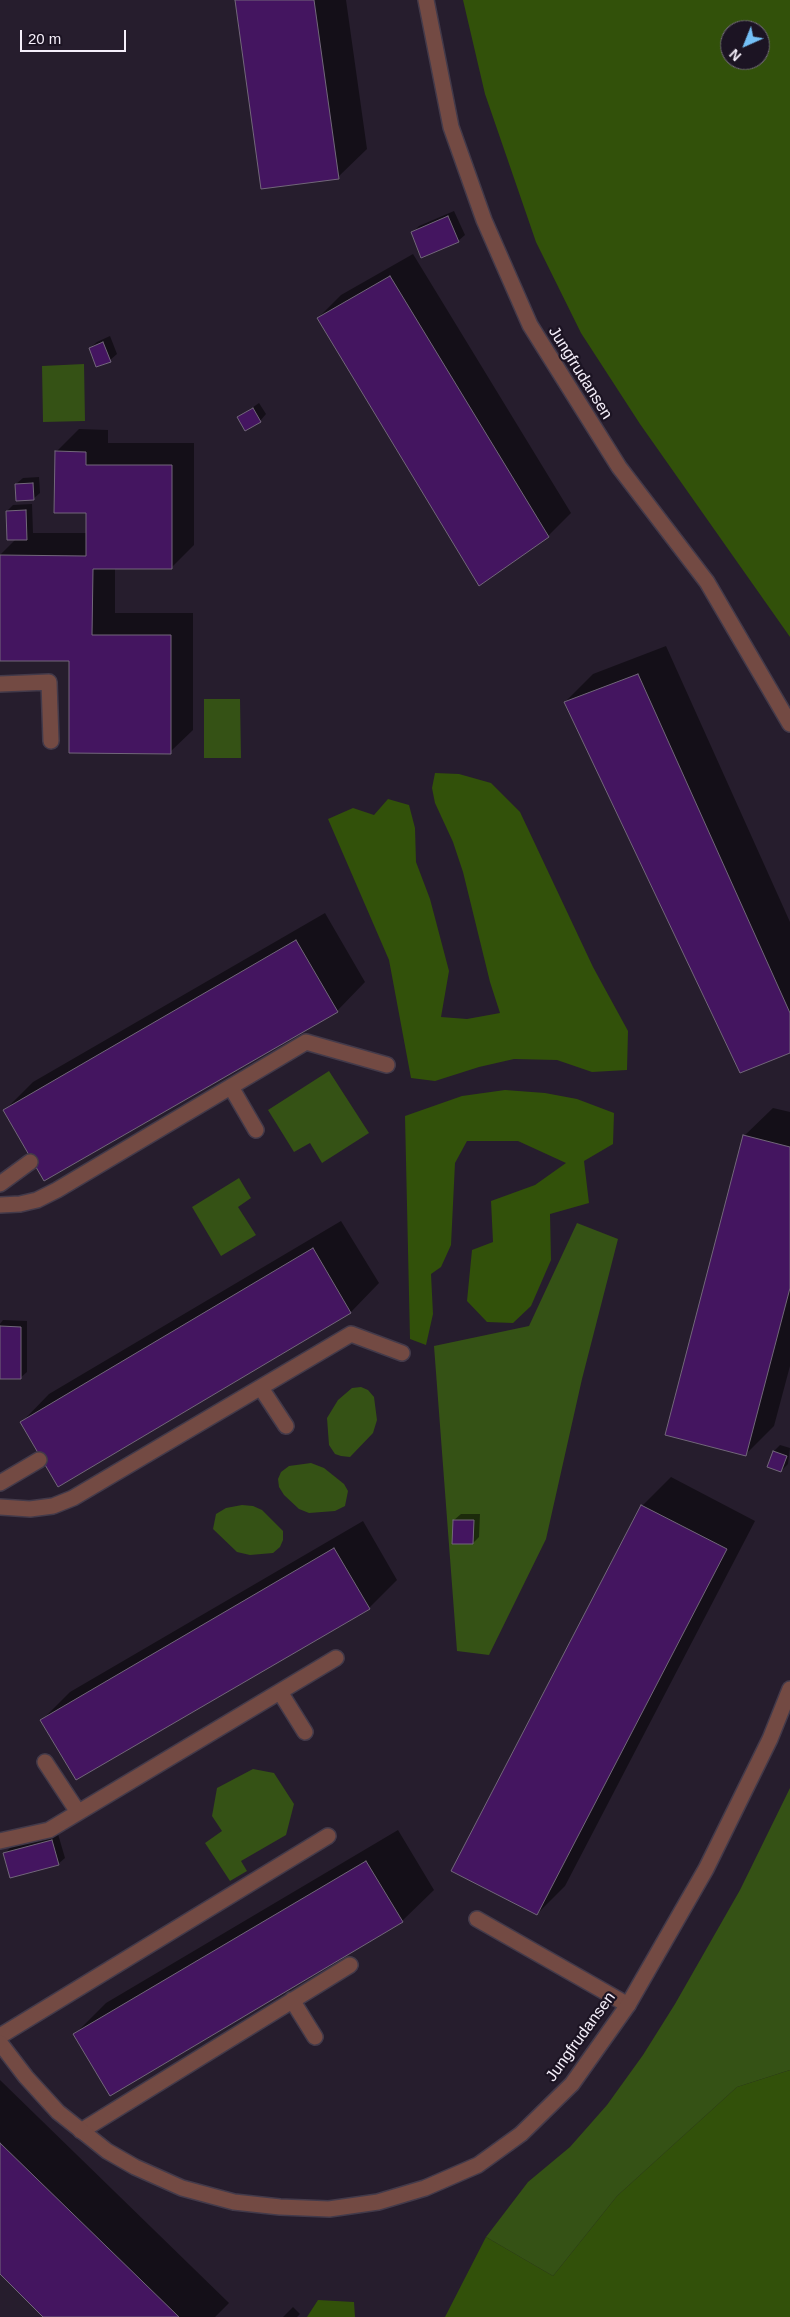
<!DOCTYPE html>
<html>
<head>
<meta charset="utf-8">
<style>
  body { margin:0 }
  #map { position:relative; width:790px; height:2317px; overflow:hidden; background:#261d2d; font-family:Arial,sans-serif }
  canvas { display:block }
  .north { position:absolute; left:720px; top:20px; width:50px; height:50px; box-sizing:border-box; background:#1c1423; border:1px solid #736c79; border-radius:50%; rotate:224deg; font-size:14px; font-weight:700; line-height:20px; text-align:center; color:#f5effa }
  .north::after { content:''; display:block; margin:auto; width:18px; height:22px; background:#74c0f6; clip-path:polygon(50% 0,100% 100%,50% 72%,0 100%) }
  .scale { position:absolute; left:20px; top:30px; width:106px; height:22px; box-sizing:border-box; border:2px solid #f5effa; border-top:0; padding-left:6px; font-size:15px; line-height:18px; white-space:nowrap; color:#f5effa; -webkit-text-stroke:4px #1c1423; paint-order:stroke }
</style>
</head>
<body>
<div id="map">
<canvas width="790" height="2317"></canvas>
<div class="north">N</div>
<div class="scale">20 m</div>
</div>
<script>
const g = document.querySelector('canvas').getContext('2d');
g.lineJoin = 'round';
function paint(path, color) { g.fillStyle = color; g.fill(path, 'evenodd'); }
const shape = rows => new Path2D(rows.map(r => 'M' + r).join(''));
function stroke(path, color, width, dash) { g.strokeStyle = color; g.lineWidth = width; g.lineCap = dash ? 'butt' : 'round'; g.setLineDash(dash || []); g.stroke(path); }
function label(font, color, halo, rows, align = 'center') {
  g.font = font + ' Arial,sans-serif'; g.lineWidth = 4.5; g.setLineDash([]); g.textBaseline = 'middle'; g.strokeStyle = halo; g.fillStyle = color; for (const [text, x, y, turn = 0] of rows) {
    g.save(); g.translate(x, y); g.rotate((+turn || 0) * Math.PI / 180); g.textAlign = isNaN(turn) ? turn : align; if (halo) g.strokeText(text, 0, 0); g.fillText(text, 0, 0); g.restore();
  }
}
paint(shape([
  [84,364,85,421,43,422,42,366],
  [204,699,240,699,241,758,204,758],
  [329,1071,369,1133,322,1163,310,1143,294,1152,268,1110],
  [239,1178,251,1198,238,1207,256,1235,221,1256,192,1207],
  [577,1223,618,1239,582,1379,546,1539,489,1655,457,1651,434,1346,529,1326],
  [361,1387,368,1390,374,1397,377,1420,373,1433,350,1457,341,1456,335,1454,329,1445,327,1418,338,1400,352,1388],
  [311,1463,324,1468,344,1484,348,1491,345,1506,335,1511,309,1513,299,1509,284,1495,279,1487,278,1479,281,1472,289,1466],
  [242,1505,253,1506,262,1510,283,1531,283,1540,280,1547,273,1553,250,1555,237,1552,213,1529,216,1514,226,1508],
  [253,1769,274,1773,294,1804,286,1835,241,1861,247,1871,230,1881,205,1843,222,1831,212,1816,217,1788],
  [790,1788,790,2070,737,2087,617,2196,553,2276,486,2237,528,2182,570,2147,607,2105,643,2055,675,2004,740,1890]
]), '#355215');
paint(shape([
  [463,0,790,0,790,637,640,424,581,333,536,242,485,94],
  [730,30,760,30,760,60,730,60],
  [435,773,459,774,491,783,520,812,593,967,628,1031,627,1070,592,1072,557,1060,514,1059,479,1067,435,1081,411,1078,389,960,328,819,353,808,374,815,388,799,409,805,415,828,416,862,430,899,449,971,441,1017,467,1019,500,1013,490,982,463,872,453,842,435,803,432,788],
  [505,1090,545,1093,577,1099,614,1113,613,1144,584,1161,589,1203,550,1214,551,1260,531,1306,513,1323,487,1322,467,1301,472,1250,493,1242,491,1201,535,1185,566,1163,518,1141,467,1141,455,1163,451,1245,441,1267,431,1274,433,1314,426,1345,410,1339,405,1116,462,1096],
  [790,2070,790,2317,445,2317,486,2237,553,2276,617,2196,737,2087],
  [318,2300,354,2302,355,2317,307,2317]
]), '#32510a');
paint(shape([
  [236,0,346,0,367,149,338,177],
  [454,211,465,235,458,241,412,233,419,226],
  [413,254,571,513,548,536,318,318,341,295],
  [110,336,117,354,110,360,90,348,97,342],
  [259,403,266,414,260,421,239,417],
  [79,429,108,430,108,443,194,443,194,545,171,568,115,568,115,613,193,613,193,730,170,752,70,660,0,660,0,555,16,539,7,511,13,505,32,504,33,533,87,533,87,512,56,452],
  [39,477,40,493,33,499,16,484,23,478],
  [666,646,790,922,790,1052,565,702,593,674],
  [325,913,365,982,337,1011,5,1110,33,1082],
  [773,1108,790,1112,790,1366,774,1426,746,1454,744,1136],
  [341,1221,379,1283,351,1312,58,1485,21,1423,49,1394],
  [3,1320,27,1321,27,1372,20,1378,0,1378,0,1324],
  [780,1445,790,1448,788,1464,781,1471,774,1451],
  [671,1477,755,1521,565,1886,537,1914,642,1506],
  [461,1514,480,1514,479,1537,473,1543,454,1520],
  [363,1521,397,1580,369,1608,42,1720,70,1692],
  [398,1830,434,1890,402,1921,75,2034,106,2003],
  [58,1834,65,1858,58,1864,5,1853,11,1847],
  [0,2080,229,2303,215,2317,45,2317,0,2272],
  [293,2307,300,2314,297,2317,283,2317]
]), '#0007');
const building = shape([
  [235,0,314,0,339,179,261,189,235,0],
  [448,216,459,242,421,258,411,232,448,216],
  [390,276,549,537,479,586,317,318,390,276],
  [103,342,111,362,96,367,89,348,103,342],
  [253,408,261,422,245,431,237,417,253,408],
  [55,451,86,452,86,465,172,465,172,569,93,569,92,635,171,635,171,754,69,753,69,661,0,661,0,555,86,556,86,513,54,513,55,451],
  [33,483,34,500,16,501,15,484,33,483],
  [26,510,27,540,7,540,6,511,26,510],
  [638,674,790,1013,790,1053,740,1073,564,702,638,674],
  [296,940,338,1012,44,1181,3,1110,296,940],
  [743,1135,790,1147,790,1288,746,1456,665,1435,743,1135],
  [313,1248,351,1313,58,1487,20,1422,313,1248],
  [0,1326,21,1327,21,1379,0,1379,0,1326],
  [773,1451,787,1456,781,1472,767,1467,773,1451],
  [641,1505,727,1549,537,1915,451,1871,641,1505],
  [453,1520,474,1520,473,1544,452,1544,453,1520],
  [334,1548,370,1609,76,1780,40,1720,334,1548],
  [52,1840,59,1865,10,1878,3,1853,52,1840],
  [366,1861,403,1922,110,2096,73,2034,366,1861],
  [0,2143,179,2317,43,2317,0,2274,0,2143]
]);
paint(building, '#441560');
stroke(building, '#72677a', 1);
const service = shape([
  [0,684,49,682,51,741],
  [231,1087,256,1130],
  [0,1184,30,1162],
  [0,1205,20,1204,37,1200,57,1190,306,1042,387,1065],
  [261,1388,286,1426],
  [0,1483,39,1460],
  [0,1507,30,1509,53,1506,73,1498,351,1334,402,1353],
  [280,1692,305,1732],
  [45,1762,78,1812],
  [0,1841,49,1830,336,1658],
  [477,1919,628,2005],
  [292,2000,315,2037],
  [0,2036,328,1836],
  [81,2131,350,1965]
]);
const minor = shape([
  [426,0,451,127,484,220,530,325,619,467,707,582,790,724],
  [0,2043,26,2077,58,2112,107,2151,135,2167,182,2188,234,2202,280,2207,329,2209,378,2202,425,2188,478,2165,521,2134,572,2084,628,2005,706,1869,770,1739,790,1689]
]);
stroke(service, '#433a4a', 18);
stroke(minor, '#433a4a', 18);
stroke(service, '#734a43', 15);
stroke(minor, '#734a43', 15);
label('16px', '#f5effa', '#1c1423', [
  ["Jungfrudansen",580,373,58],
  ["Jungfrudansen",581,2037,-54]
]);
</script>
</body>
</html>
